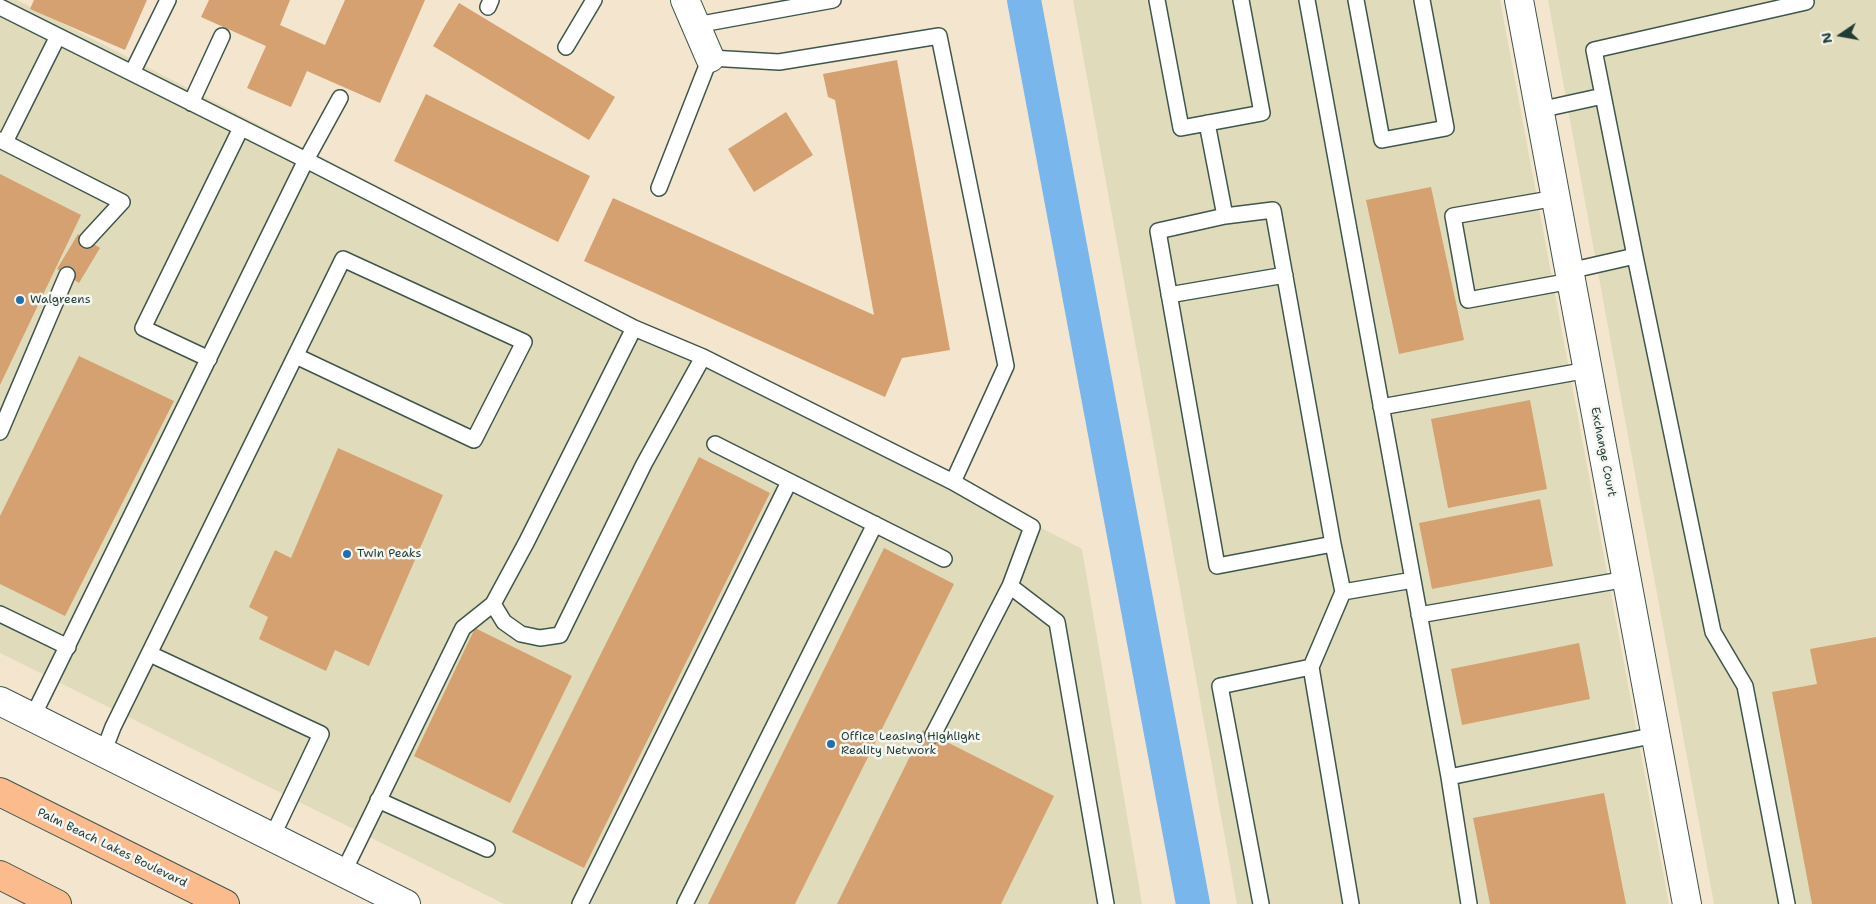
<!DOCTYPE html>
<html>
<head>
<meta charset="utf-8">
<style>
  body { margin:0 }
  #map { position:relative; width:1876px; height:904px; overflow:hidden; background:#f3e5ce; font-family:"Shantell Sans",sans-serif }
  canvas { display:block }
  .north { position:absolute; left:1816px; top:10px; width:50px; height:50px; -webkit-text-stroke:4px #f6f6f2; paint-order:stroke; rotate:258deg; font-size:14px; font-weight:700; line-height:20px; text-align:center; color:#1f3d34 }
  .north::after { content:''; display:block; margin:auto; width:18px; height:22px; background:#1f3d34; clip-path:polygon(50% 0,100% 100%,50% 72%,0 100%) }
</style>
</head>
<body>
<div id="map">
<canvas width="1876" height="904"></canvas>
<div class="north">N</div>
</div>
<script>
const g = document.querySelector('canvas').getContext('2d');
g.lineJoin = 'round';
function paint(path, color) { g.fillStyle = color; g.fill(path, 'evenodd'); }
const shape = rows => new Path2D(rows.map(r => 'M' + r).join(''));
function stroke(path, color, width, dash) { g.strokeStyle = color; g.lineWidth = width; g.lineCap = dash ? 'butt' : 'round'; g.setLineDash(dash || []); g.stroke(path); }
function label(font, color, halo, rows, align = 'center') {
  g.font = font + ' "Shantell Sans",sans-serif'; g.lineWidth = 5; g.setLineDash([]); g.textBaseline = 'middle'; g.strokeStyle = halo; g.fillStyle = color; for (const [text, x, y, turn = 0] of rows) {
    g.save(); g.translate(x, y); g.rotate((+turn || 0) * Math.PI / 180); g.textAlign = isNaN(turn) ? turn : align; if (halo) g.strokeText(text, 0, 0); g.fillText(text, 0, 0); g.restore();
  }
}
paint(shape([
  [0,0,17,0,1082,549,1142,904,504,904,0,653],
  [1073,0,1500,0,1669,904,1237,904],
  [1548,0,1876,0,1876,904,1714,904]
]), '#e0dcbb');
stroke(shape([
  [1024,0,1193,904]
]), '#79b6ec', 34);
paint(shape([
  [34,0,147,0,125,50,30,9],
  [209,0,290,0,280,25,325,45,345,0,425,0,380,103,307,71,291,107,247,88,266,46,201,17],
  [459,3,615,97,589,140,433,46],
  [897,60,950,350,902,358,885,397,584,261,613,198,874,315,835,100,828,97,823,74],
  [426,94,590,176,558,242,394,161],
  [786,112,813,155,754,192,728,149],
  [0,174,81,215,0,385],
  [1431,187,1464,340,1399,354,1366,200],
  [78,234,100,248,79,283,57,269],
  [79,356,174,401,65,616,0,584,0,516],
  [1530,400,1547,489,1448,508,1431,419],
  [338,448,443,495,369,666,335,650,326,671,259,639,268,617,249,607,275,550,291,558],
  [699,457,770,493,584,868,512,832],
  [1540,499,1553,566,1432,589,1419,523],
  [884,548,954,584,795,904,708,904],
  [475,628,572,676,510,803,414,756],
  [1876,637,1876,904,1812,904,1772,692,1817,684,1810,649],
  [1579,643,1590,699,1462,725,1451,669],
  [923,730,1054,796,1001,904,837,904],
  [1604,793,1626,904,1490,904,1473,818]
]), '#d5a170');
const service = shape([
  [1157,0,1181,128,1262,113,1241,0],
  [1307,0,1449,777,1469,904],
  [1356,0,1382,140,1446,128,1422,0],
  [0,7,306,160,634,328,703,357,953,482,1006,366,939,36,779,62,710,58,659,188],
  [488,7,491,0],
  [696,25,833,0],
  [566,47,594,0],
  [132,73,168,0],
  [191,103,222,36],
  [1539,110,1603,96],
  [1207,123,1225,216,1158,231,1217,566,1333,544,1273,210,1225,216],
  [0,140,122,202,87,240],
  [5,142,58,36],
  [1556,198,1453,216,1468,300,1571,281],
  [1635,256,1713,632,1745,686,1787,904],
  [1569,271,1635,256,1594,50,1806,2],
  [1169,295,1285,275],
  [209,359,143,328,241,128],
  [1381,407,1588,370],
  [0,432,67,275],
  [715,444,944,559],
  [953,482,1032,527,1010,586],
  [1333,544,1343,592,1413,580],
  [1343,592,1311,667,1351,904],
  [493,604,504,622,521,634,540,638,560,635,644,464,703,357],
  [0,614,68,647],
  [1419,615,1627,579],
  [150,654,321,734,272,837],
  [33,716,306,160,340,98],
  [933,735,1010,586,1057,622,1106,904],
  [103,753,113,727,343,259,524,342,474,440,296,356],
  [1449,777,1656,735],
  [378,800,487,849],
  [343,873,463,628,493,604,526,543,634,328],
  [580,904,789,482],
  [685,904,875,524],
  [1261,904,1220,686,1311,667]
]);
const minor = shape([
  [685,0,710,58],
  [1519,0,1687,904],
  [0,701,406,904]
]);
const primary = shape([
  [0,792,225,904],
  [0,875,57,904]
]);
stroke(service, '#3f564b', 18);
stroke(minor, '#3f564b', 30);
stroke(primary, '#3f564b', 30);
stroke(service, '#fff', 15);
stroke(minor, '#fff', 28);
stroke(primary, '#fbbb8d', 28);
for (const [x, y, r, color] of [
  [20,300,5,"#1f6fb2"],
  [347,554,5,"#1f6fb2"],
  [831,744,5,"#1f6fb2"]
]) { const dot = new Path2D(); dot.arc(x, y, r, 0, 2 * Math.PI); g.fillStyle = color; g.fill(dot); stroke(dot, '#f6f6f2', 2); }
label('12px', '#1f3d34', '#f6f6f2', [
  ["Walgreens",30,300],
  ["Twin Peaks",357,554],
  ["Office Leasing Highlight",841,737],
  ["Reality Network",841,751]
], 'left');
label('12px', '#1f3d34', '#f6f6f2', [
  ["Exchange Court",1603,452,79],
  ["Palm Beach Lakes Boulevard",112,848,26]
]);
</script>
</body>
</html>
